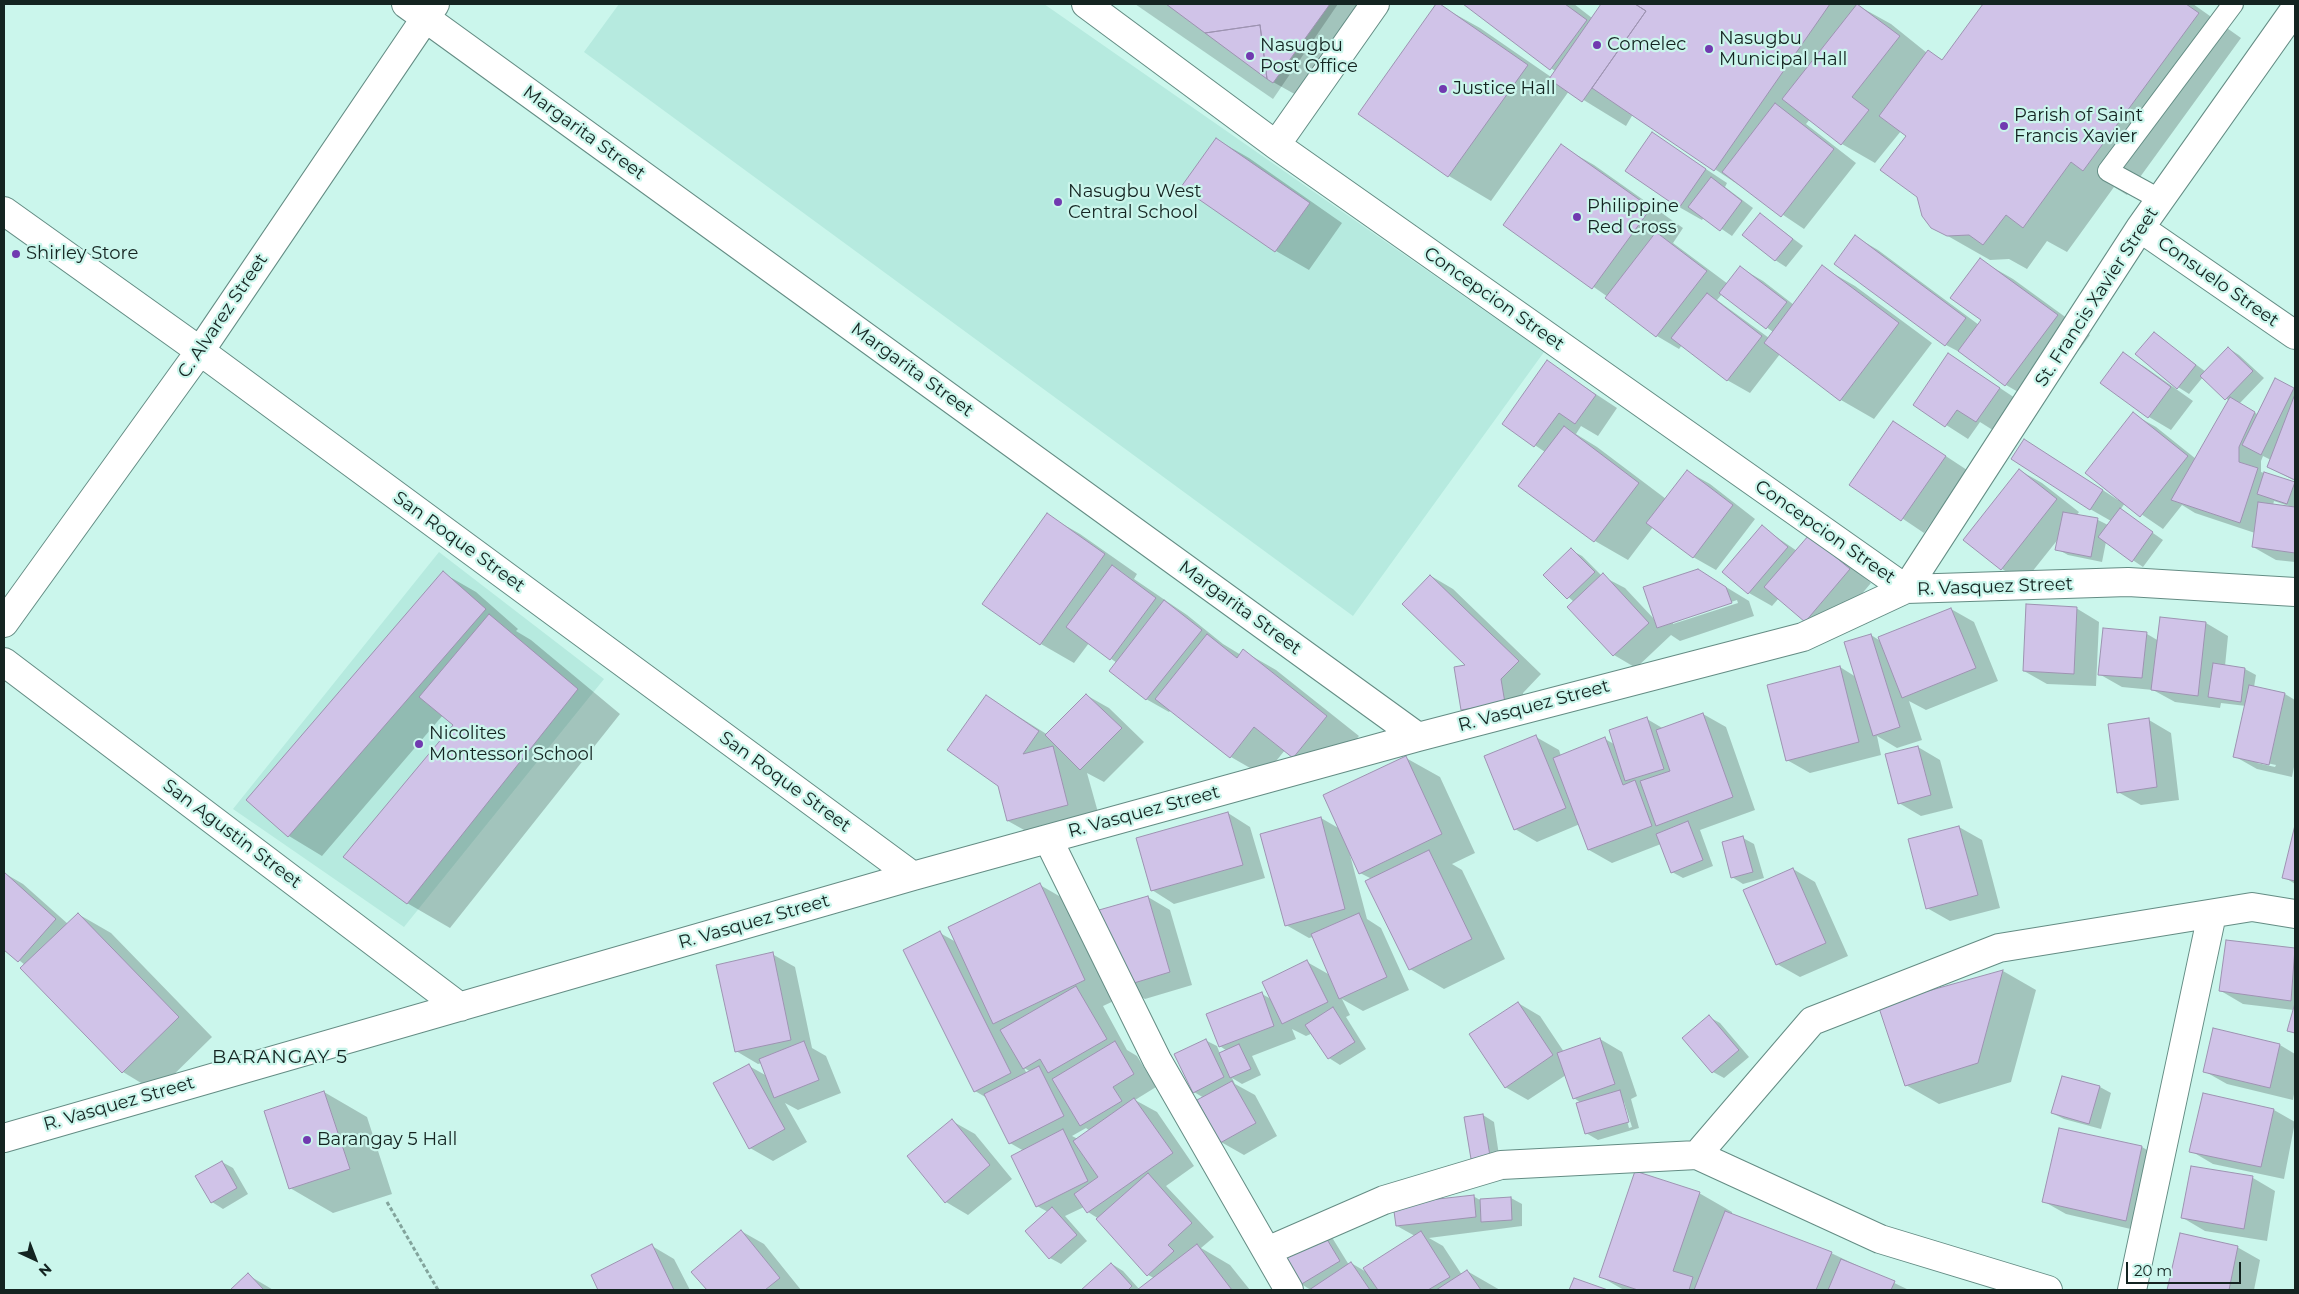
<!DOCTYPE html>
<html>
<head>
<meta charset="utf-8">
<style>
  body { margin:0 }
  #map { position:relative; width:2299px; height:1294px; overflow:hidden; background:#cbf6ec; font-family:Montserrat,sans-serif }
  canvas { display:block }
  .frame { position:absolute; inset:0; border:5px solid #142421; pointer-events:none }
  .north { position:absolute; left:10px; top:1234px; width:50px; height:50px; -webkit-text-stroke:4px #cbf6ec; paint-order:stroke; rotate:137deg; font-size:14px; font-weight:700; line-height:20px; text-align:center; color:#142421 }
  .north::after { content:''; display:block; margin:auto; width:18px; height:22px; background:#142421; clip-path:polygon(50% 0,100% 100%,50% 72%,0 100%) }
  .scale { position:absolute; left:2126px; top:1262px; width:115px; height:22px; box-sizing:border-box; border:2px solid #142421; border-top:0; padding-left:6px; font-size:15px; line-height:18px; white-space:nowrap; color:#142421; -webkit-text-stroke:4px #cbf6ec; paint-order:stroke }
</style>
</head>
<body>
<div id="map">
<canvas width="2299" height="1294"></canvas>
<div class="frame"></div>
<div class="north">N</div>
<div class="scale">20 m</div>
</div>
<script>
const g = document.querySelector('canvas').getContext('2d');
g.lineJoin = 'round';
function paint(path, color) { g.fillStyle = color; g.fill(path, 'evenodd'); }
const shape = rows => new Path2D(rows.map(r => 'M' + r).join(''));
function stroke(path, color, width, dash) { g.strokeStyle = color; g.lineWidth = width; g.lineCap = dash ? 'butt' : 'round'; g.setLineDash(dash || []); g.stroke(path); }
function label(font, color, halo, rows, align = 'center') {
  g.font = font + ' Montserrat,sans-serif'; g.lineWidth = 4.5; g.setLineDash([]); g.textBaseline = 'middle'; g.strokeStyle = halo; g.fillStyle = color; for (const [text, x, y, turn = 0] of rows) {
    g.save(); g.translate(x, y); g.rotate((+turn || 0) * Math.PI / 180); g.textAlign = isNaN(turn) ? turn : align; if (halo) g.strokeText(text, 0, 0); g.fillText(text, 0, 0); g.restore();
  }
}
paint(shape([
  [619,4,1044,4,1544,352,1353,616,584,52],
  [439,552,604,679,404,927,233,809]
]), '#b6eadf');
paint(shape([
  [1135,4,1338,4,1273,99]
]), '#a7cbc3');
paint(shape([
  [1168,4,1390,4,1316,106,1273,82],
  [1437,4,1480,28,1551,77,1555,71,1465,4,1574,4,1592,18,1602,4,1855,4,1891,24,1927,53,1928,51,1943,60,1984,4,2193,4,2241,38,2127,195,2114,187,2067,252,2047,241,2027,269,2009,259,1990,260,1932,227,1907,136,1901,131,1875,163,1842,144,1810,119,1806,124,1856,163,1804,229,1633,114,1626,126,1569,91,1491,201,1449,176,1360,114],
  [1653,134,1727,183,1725,187,1753,208,1732,236,1704,217,1702,220,1679,207],
  [1216,139,1249,158,1342,223,1309,270,1276,251,1183,187],
  [1561,146,1594,165,1683,228,1673,243,1728,284,1741,268,1763,281,1794,305,1822,267,1855,286,1932,343,1874,419,1841,400,1780,354,1750,393,1727,380,1682,345,1679,349,1657,336,1607,298,1608,297,1504,224],
  [1722,294,1773,332,1769,338,1717,300],
  [1760,214,1803,246,1786,267,1775,260],
  [1856,237,1878,250,1979,325,1982,320,1980,260,2013,279,2090,335,2039,404,2006,385,1969,357,1946,345,1836,264],
  [2154,333,2206,372,2228,348,2239,355,2264,378,2239,404,2259,415,2276,380,2295,390,2295,481,2269,467,2271,460,2263,456,2261,461,2261,472,2295,484,2295,562,2276,560,2253,547,2255,533,2195,513,2182,505,2163,529,2125,503,2120,510,2163,540,2143,567,2106,542,2102,562,2068,555,2057,549,2059,538,2024,582,2002,569,2019,470,2042,483,2079,512,2076,516,2098,520,2108,525,2111,521,2090,509,2047,454,2118,500,2133,414,2156,427,2196,459,2229,401,2203,377,2189,394,2178,387],
  [2274,501,2289,506,2289,507,2273,505],
  [1949,354,2021,402,1999,434,1980,422,1968,439,1915,405],
  [2123,354,2145,367,2193,401,2171,430,2149,417,2102,382],
  [1547,362,1617,408,1598,436,1581,426,1576,434,1597,447,1666,499,1687,471,1710,484,1755,519,1716,570,1693,557,1653,527,1628,560,1595,541,1520,485,1545,452,1504,424],
  [1894,422,1967,470,1924,533,1851,484],
  [1047,515,1080,534,1137,574,1134,579,1187,615,1223,644,1241,655,1243,651,1276,670,1359,736,1327,776,1285,750,1264,776,1231,757,1171,710,1169,712,1146,699,1117,663,1089,643,1074,663,1041,644,984,604],
  [1762,527,1797,551,1832,550,1871,583,1828,634,1805,621,1779,598,1772,606,1749,593,1724,572],
  [1571,550,1582,556,1602,576,1625,588,1655,620,1698,570,1749,601,1754,616,1680,641,1671,635,1636,668,1614,655,1574,602,1545,575],
  [1737,600,1738,603,1673,624,1673,622],
  [443,573,476,592,518,629,516,631,531,640,620,714,450,928,407,903,455,725,443,715,322,856,289,836,248,800],
  [1431,576,1453,589,1541,674,1523,693,1527,715,1485,723,1462,710,1468,666],
  [2076,608,2099,622,2096,686,2047,684,2024,671],
  [1951,609,1974,622,1998,681,1926,710,1909,701,1922,740,1897,748,1877,736,1881,755,1810,773,1787,760,1840,667,1856,677,1871,635,1882,642],
  [2161,618,2206,623,2228,636,2225,666,2245,669,2256,675,2254,687,2285,694,2295,700,2295,762,2292,777,2257,769,2234,756,2246,706,2221,703,2220,708,2175,702,2153,690,2122,687,2099,674,2147,634,2159,641],
  [2257,761,2276,765,2275,767,2257,763],
  [1086,695,1109,708,1144,742,1104,782,1087,773,1101,823,1042,840,1008,821,986,696,1048,735],
  [1703,714,1726,727,1755,810,1700,830,1713,866,1683,878,1672,872,1661,844,1612,863,1589,850,1580,824,1537,842,1515,829,1536,737,1559,750,1561,756,1605,739,1614,744,1647,719,1664,729],
  [2149,720,2171,733,2179,800,2141,805,2118,792],
  [1918,747,1940,760,1953,808,1921,816,1899,803],
  [1406,758,1440,777,1475,853,1452,864,1462,870,1505,959,1444,989,1410,969,1367,881,1372,879,1360,873,1349,851,1367,919,1381,928,1409,990,1363,1011,1342,999,1350,1015,1346,1017,1366,1049,1340,1065,1329,1058,1313,1033,1306,1036,1292,1029,1296,1039,1252,1056,1261,1075,1242,1084,1232,1078,1235,1084,1255,1095,1277,1136,1244,1155,1221,1142,1204,1098,1194,1092,1205,1040,1217,1046,1220,1054,1227,1051,1220,1046,1262,994,1271,999,1307,962,1330,975,1313,937,1309,938,1286,925,1321,818,1340,829],
  [1228,813,1250,827,1265,878,1174,904,1152,890],
  [1959,827,1982,840,2000,908,1950,921,1927,908],
  [2295,830,2295,884,2284,877],
  [1743,838,1754,844,1764,878,1743,884,1732,877],
  [1793,869,1815,882,1848,956,1800,977,1777,964],
  [4,873,23,884,68,924,78,914,111,933,212,1037,156,1092,123,1072,22,968,25,965,4,948],
  [1040,885,1073,904,1118,999,1103,1006,1127,1050,1137,1056,1156,1087,1135,1100,1157,1112,1194,1166,1166,1186,1214,1237,1201,1248,1230,1265,1250,1290,1083,1290,1112,1264,1123,1271,1140,1290,1154,1278,1148,1275,1099,1219,1088,1212,1084,1207,1065,1216,1087,1241,1061,1264,1050,1258,1027,1231,1048,1212,1037,1206,1024,1151,1010,1143,987,1098,975,1091,940,933,956,942],
  [1024,1068,1031,1072,1027,1074],
  [1086,1128,1090,1131,1078,1139,1072,1136],
  [1148,897,1170,910,1192,985,1145,999,1122,986],
  [2227,941,2295,949,2295,1034,2289,1030,2294,1010,2243,1004,2221,991],
  [772,954,795,967,812,1048,826,1056,841,1093,798,1110,785,1103,807,1142,773,1161,750,1148,749,1066,767,1076,762,1063,758,1064,736,1051],
  [2003,971,2036,990,2011,1082,1939,1104,1906,1085,1879,1006],
  [1518,1003,1540,1016,1564,1052,1600,1039,1622,1052,1637,1096,1631,1099,1639,1128,1598,1140,1586,1133,1581,1103,1574,1098,1566,1075,1528,1100,1505,1087],
  [1622,1102,1624,1102,1632,1127,1629,1128],
  [1709,1017,1720,1023,1749,1057,1724,1078,1713,1072],
  [2214,1030,2280,1045,2295,1054,2295,1088,2293,1100,2227,1084,2204,1071],
  [2100,1087,2111,1093,2101,1129,2064,1119,2052,1113],
  [324,1092,367,1117,392,1194,333,1213,290,1188],
  [2204,1094,2274,1110,2295,1122,2284,1179,2213,1164,2191,1151],
  [1483,1115,1494,1122,1500,1162,1483,1165,1472,1158],
  [952,1121,975,1134,1012,1179,968,1215,946,1202],
  [2060,1129,2142,1147,2164,1160,2148,1233,2066,1214,2043,1201],
  [222,1162,233,1168,248,1194,223,1209,212,1202,197,1176],
  [2192,1167,2253,1178,2275,1191,2267,1241,2205,1231,2183,1218],
  [1699,1193,1732,1212,1732,1214,1831,1253,1909,1290,1624,1290,1601,1277],
  [1473,1196,1480,1200,1511,1198,1522,1204,1522,1226,1429,1238,1443,1246,1462,1275,1467,1271,1500,1290,1311,1290,1301,1284,1322,1232,1333,1239,1349,1265,1351,1263,1368,1273,1415,1236,1397,1226],
  [741,1231,764,1244,801,1290,709,1290,693,1272],
  [2181,1235,2237,1247,2260,1260,2254,1290,2168,1290],
  [652,1246,674,1259,690,1290,600,1290,593,1275],
  [248,1275,270,1288,273,1290,232,1290]
]), '#0003');
const building = shape([
  [1166,4,1330,4,1273,83,1267,79,1260,25,1205,33,1166,4],
  [1436,4,1440,4,1528,65,1448,177,1358,114,1436,4],
  [1463,4,1565,4,1587,20,1550,70,1463,4],
  [1601,4,1635,4,1646,11,1582,102,1549,79,1601,4],
  [1635,4,1830,4,1714,171,1592,88,1646,11,1635,4],
  [1857,4,1900,36,1852,97,1869,110,1841,145,1782,99,1857,4],
  [1983,4,2186,4,2199,13,2083,171,2071,162,2023,228,2006,215,1983,245,1969,235,1947,236,1931,228,1922,216,1917,197,1880,170,1906,136,1879,116,1928,50,1942,60,1983,4],
  [1260,25,1267,79,1205,33,1260,25],
  [1775,103,1834,149,1781,217,1722,172,1775,103],
  [1652,132,1706,169,1679,208,1625,171,1652,132],
  [1216,138,1310,203,1275,252,1181,187,1216,138],
  [1561,144,1651,208,1592,289,1503,225,1561,144],
  [1711,177,1742,201,1720,231,1688,207,1711,177],
  [1760,213,1793,239,1775,261,1742,235,1760,213],
  [1656,232,1707,271,1656,337,1605,298,1656,232],
  [1855,235,1966,318,1945,346,1834,264,1855,235],
  [1980,258,2058,315,2005,386,1958,351,1981,320,1950,298,1980,258],
  [1822,265,1899,323,1840,401,1764,343,1822,265],
  [1740,266,1787,302,1766,329,1719,293,1740,266],
  [1707,293,1762,336,1727,381,1671,338,1707,293],
  [2154,332,2196,365,2177,389,2135,354,2154,332],
  [2228,347,2253,371,2225,400,2200,376,2228,347],
  [2123,352,2171,387,2148,418,2100,383,2123,352],
  [1948,353,2000,388,1976,422,1957,410,1945,427,1913,405,1948,353],
  [1547,360,1596,395,1575,424,1559,413,1534,447,1502,424,1547,360],
  [2275,378,2294,388,2261,455,2242,445,2275,378],
  [2295,394,2295,480,2267,467,2295,394],
  [2230,397,2255,412,2239,447,2239,462,2258,468,2240,523,2171,500,2230,397],
  [2133,412,2188,456,2140,517,2085,473,2133,412],
  [1893,421,1946,456,1901,521,1849,485,1893,421],
  [1564,426,1639,483,1594,542,1518,486,1564,426],
  [2024,439,2103,490,2090,510,2011,459,2024,439],
  [2019,469,2057,499,2001,570,1963,540,2019,469],
  [1687,470,1733,505,1693,558,1646,523,1687,470],
  [2264,472,2295,482,2287,504,2257,494,2264,472],
  [2258,502,2295,507,2295,553,2252,547,2258,502],
  [2120,508,2153,532,2132,562,2098,537,2120,508],
  [2063,512,2098,518,2091,557,2055,550,2063,512],
  [1047,513,1105,554,1040,645,982,604,1047,513],
  [1762,525,1788,547,1748,594,1722,572,1762,525],
  [1809,535,1850,569,1805,622,1764,587,1809,535],
  [1571,548,1595,572,1567,599,1543,575,1571,548],
  [1112,565,1156,598,1110,660,1066,627,1112,565],
  [1698,569,1726,587,1732,603,1657,628,1643,587,1698,569],
  [443,571,486,609,288,837,246,800,443,571],
  [1603,573,1649,623,1613,656,1567,607,1603,573],
  [1430,575,1519,661,1501,679,1505,703,1461,710,1454,667,1465,665,1402,604,1430,575],
  [1164,600,1202,630,1146,700,1109,671,1164,600],
  [2026,604,2077,607,2074,674,2023,671,2026,604],
  [1951,608,1976,668,1902,698,1878,637,1951,608],
  [489,614,578,689,407,904,343,857,453,725,419,697,489,614],
  [2160,617,2206,622,2198,696,2151,690,2160,617],
  [2103,628,2147,632,2142,678,2098,675,2103,628],
  [1207,634,1237,658,1243,649,1327,716,1293,758,1254,727,1230,758,1155,699,1207,634],
  [1871,634,1900,727,1873,736,1844,642,1871,634],
  [2213,663,2245,668,2241,702,2208,697,2213,663],
  [1840,666,1859,742,1786,761,1767,685,1840,666],
  [2249,685,2285,693,2269,765,2233,757,2249,685],
  [1086,694,1122,728,1080,770,1045,735,1086,694],
  [986,695,1039,731,1023,754,1053,746,1068,805,1007,821,998,786,947,750,986,695],
  [1703,713,1733,797,1656,826,1640,781,1670,771,1656,730,1703,713],
  [1647,717,1664,769,1625,781,1609,730,1647,717],
  [2149,718,2157,787,2117,793,2108,724,2149,718],
  [1536,735,1566,808,1514,830,1484,756,1536,735],
  [1605,737,1623,785,1635,780,1652,826,1588,850,1553,758,1605,737],
  [1918,746,1931,795,1898,804,1885,754,1918,746],
  [1406,756,1442,834,1359,874,1323,795,1406,756],
  [1228,812,1243,865,1151,891,1136,838,1228,812],
  [1321,817,1345,909,1285,926,1260,834,1321,817],
  [1688,821,1703,860,1671,873,1656,834,1688,821],
  [2295,825,2295,881,2282,878,2295,825],
  [1959,826,1978,895,1926,909,1908,839,1959,826],
  [1743,836,1753,872,1731,878,1722,842,1743,836],
  [1429,850,1472,939,1409,970,1365,881,1429,850],
  [1793,868,1826,943,1776,965,1743,890,1793,868],
  [4,872,56,919,18,962,4,950,4,872],
  [1040,883,1085,980,993,1024,948,927,1040,883],
  [1148,896,1170,972,1121,987,1099,910,1148,896],
  [78,913,179,1017,122,1073,20,968,78,913],
  [1359,913,1387,977,1339,999,1311,934,1359,913],
  [940,931,1011,1073,974,1092,903,950,940,931],
  [2226,940,2295,948,2291,1001,2219,991,2226,940],
  [773,952,791,1040,735,1052,716,965,773,952],
  [1307,960,1328,1002,1282,1024,1262,982,1307,960],
  [2003,970,1978,1063,1905,1086,1878,1005,2003,970],
  [1076,986,1107,1039,1048,1073,1040,1059,1023,1069,1000,1030,1076,986],
  [1262,992,1274,1026,1219,1047,1206,1014,1262,992],
  [1518,1002,1553,1055,1505,1088,1469,1034,1518,1002],
  [2295,1003,2295,1033,2287,1031,2295,1003],
  [1333,1007,1355,1042,1328,1059,1305,1025,1333,1007],
  [1709,1015,1739,1050,1712,1073,1682,1038,1709,1015],
  [2213,1028,2280,1044,2270,1088,2203,1072,2213,1028],
  [1600,1038,1615,1084,1573,1099,1557,1053,1600,1038],
  [1206,1039,1224,1077,1193,1093,1174,1054,1206,1039],
  [804,1041,819,1080,774,1098,759,1059,804,1041],
  [1115,1041,1134,1074,1113,1087,1122,1101,1080,1126,1052,1079,1115,1041],
  [1239,1044,1251,1069,1230,1078,1219,1053,1239,1044],
  [749,1064,785,1129,749,1149,713,1083,749,1064],
  [1039,1066,1064,1116,1009,1144,984,1094,1039,1066],
  [2062,1076,2100,1086,2089,1124,2051,1113,2062,1076],
  [1232,1081,1256,1123,1220,1143,1197,1100,1232,1081],
  [1620,1090,1629,1122,1585,1134,1576,1103,1620,1090],
  [324,1091,350,1169,289,1189,264,1111,324,1091],
  [2203,1093,2274,1109,2261,1167,2189,1152,2203,1093],
  [1134,1098,1173,1153,1087,1213,1074,1194,1098,1177,1073,1141,1134,1098],
  [1483,1114,1490,1156,1471,1159,1464,1117,1483,1114],
  [952,1119,990,1165,945,1203,907,1156,952,1119],
  [2059,1128,2142,1146,2126,1221,2042,1202,2059,1128],
  [1063,1129,1088,1181,1036,1207,1011,1156,1063,1129],
  [222,1161,237,1188,211,1203,195,1176,222,1161],
  [2191,1166,2253,1176,2244,1229,2181,1218,2191,1166],
  [1635,1171,1700,1192,1673,1271,1693,1277,1689,1290,1638,1290,1599,1277,1635,1171],
  [1148,1173,1192,1223,1168,1245,1174,1251,1147,1276,1096,1219,1148,1173],
  [1474,1195,1476,1217,1396,1226,1393,1204,1474,1195],
  [1511,1197,1512,1220,1481,1222,1480,1199,1511,1197],
  [1052,1207,1077,1235,1049,1259,1025,1231,1052,1207],
  [1725,1211,1832,1252,1816,1290,1694,1290,1725,1211],
  [741,1230,780,1278,765,1290,707,1290,691,1272,741,1230],
  [1322,1231,1340,1261,1300,1285,1282,1255,1322,1231],
  [1421,1231,1450,1277,1428,1290,1378,1290,1363,1268,1421,1231],
  [2180,1233,2238,1246,2229,1290,2167,1290,2180,1233],
  [652,1244,674,1290,598,1290,591,1275,652,1244],
  [1197,1244,1232,1290,1137,1290,1197,1244],
  [1841,1259,1895,1281,1891,1290,1828,1290,1841,1259],
  [1351,1262,1370,1290,1309,1290,1351,1262],
  [1111,1263,1132,1286,1128,1290,1081,1290,1111,1263],
  [1467,1270,1481,1290,1436,1290,1467,1270],
  [248,1273,264,1290,230,1290,248,1273],
  [1574,1278,1608,1290,1569,1290,1574,1278]
]);
paint(building, '#d0c3e8');
stroke(building, '#9d93b1', 1);
const service = shape([
  [2161,200,2108,171,2233,4]
]);
const minor = shape([
  [406,4,1418,737],
  [1086,4,1276,145,1906,589,2140,228,2295,9],
  [1276,145,1375,4],
  [4,211,200,351,913,876],
  [2140,228,2295,335],
  [4,623,200,351,435,4],
  [4,662,460,1007],
  [1048,839,1157,1060,1289,1290],
  [4,1138,913,876,1418,737,1803,637,1906,589,2128,582,2295,592],
  [1697,1155,1812,1021,1999,948,2252,907,2295,914],
  [1267,1251,1384,1200,1501,1165,1697,1155,1880,1239,2048,1290],
  [2132,1290,2212,914]
]);
stroke(service, '#648c84', 22);
stroke(minor, '#648c84', 30);
stroke(shape([
  [387,1202,438,1290]
]), '#83a49c', 3, [4, 2.5]);
stroke(service, '#fff', 20);
stroke(minor, '#fff', 28);
for (const [x, y, r, color] of [
  [1597,45,5,"#713ab0"],
  [1709,49,5,"#713ab0"],
  [1250,56,5,"#713ab0"],
  [1443,89,5,"#713ab0"],
  [2004,126,5,"#713ab0"],
  [1058,202,5,"#713ab0"],
  [1577,217,5,"#713ab0"],
  [16,254,5,"#713ab0"],
  [419,744,5,"#713ab0"],
  [307,1140,5,"#713ab0"]
]) { const dot = new Path2D(); dot.arc(x, y, r, 0, 2 * Math.PI); g.fillStyle = color; g.fill(dot); stroke(dot, '#cbf6ec', 2); }
label('18px', '#142421', '#cbf6ec', [
  ["Nasugbu",1719,39],
  ["Municipal Hall",1719,60],
  ["Comelec",1607,45],
  ["Nasugbu",1260,46],
  ["Post Office",1260,67],
  ["Justice Hall",1453,89],
  ["Parish of Saint",2014,116],
  ["Francis Xavier",2014,137],
  ["Nasugbu West",1068,192],
  ["Central School",1068,213],
  ["Philippine",1587,207],
  ["Red Cross",1587,228],
  ["Shirley Store",26,254],
  ["Nicolites",429,734],
  ["Montessori School",429,755],
  ["Barangay 5 Hall",317,1140]
], 'left');
label('18px', '#142421', '#cbf6ec', [
  ["Margarita Street",584,133,36],
  ["Consuelo Street",2218,282,35],
  ["St. Francis Xavier Street",2097,297,-57],
  ["Concepcion Street",1494,299,35],
  ["C. Alvarez Street",223,316,-56],
  ["Margarita Street",912,370,36],
  ["Concepcion Street",1825,532,35],
  ["San Roque Street",459,542,36],
  ["R. Vasquez Street",1995,587,-2],
  ["Margarita Street",1240,608,36],
  ["R. Vasquez Street",1534,706,-15],
  ["San Roque Street",785,782,36],
  ["R. Vasquez Street",1144,812,-15],
  ["San Agustin Street",232,834,37],
  ["R. Vasquez Street",754,922,-16],
  ["R. Vasquez Street",119,1104,-16]
]);
g.letterSpacing = '1px';
label('19px', '#142421', '#cbf6ec', [
  ["BARANGAY 5",280,1057]
]);
g.letterSpacing = '0px';
</script>
</body>
</html>
